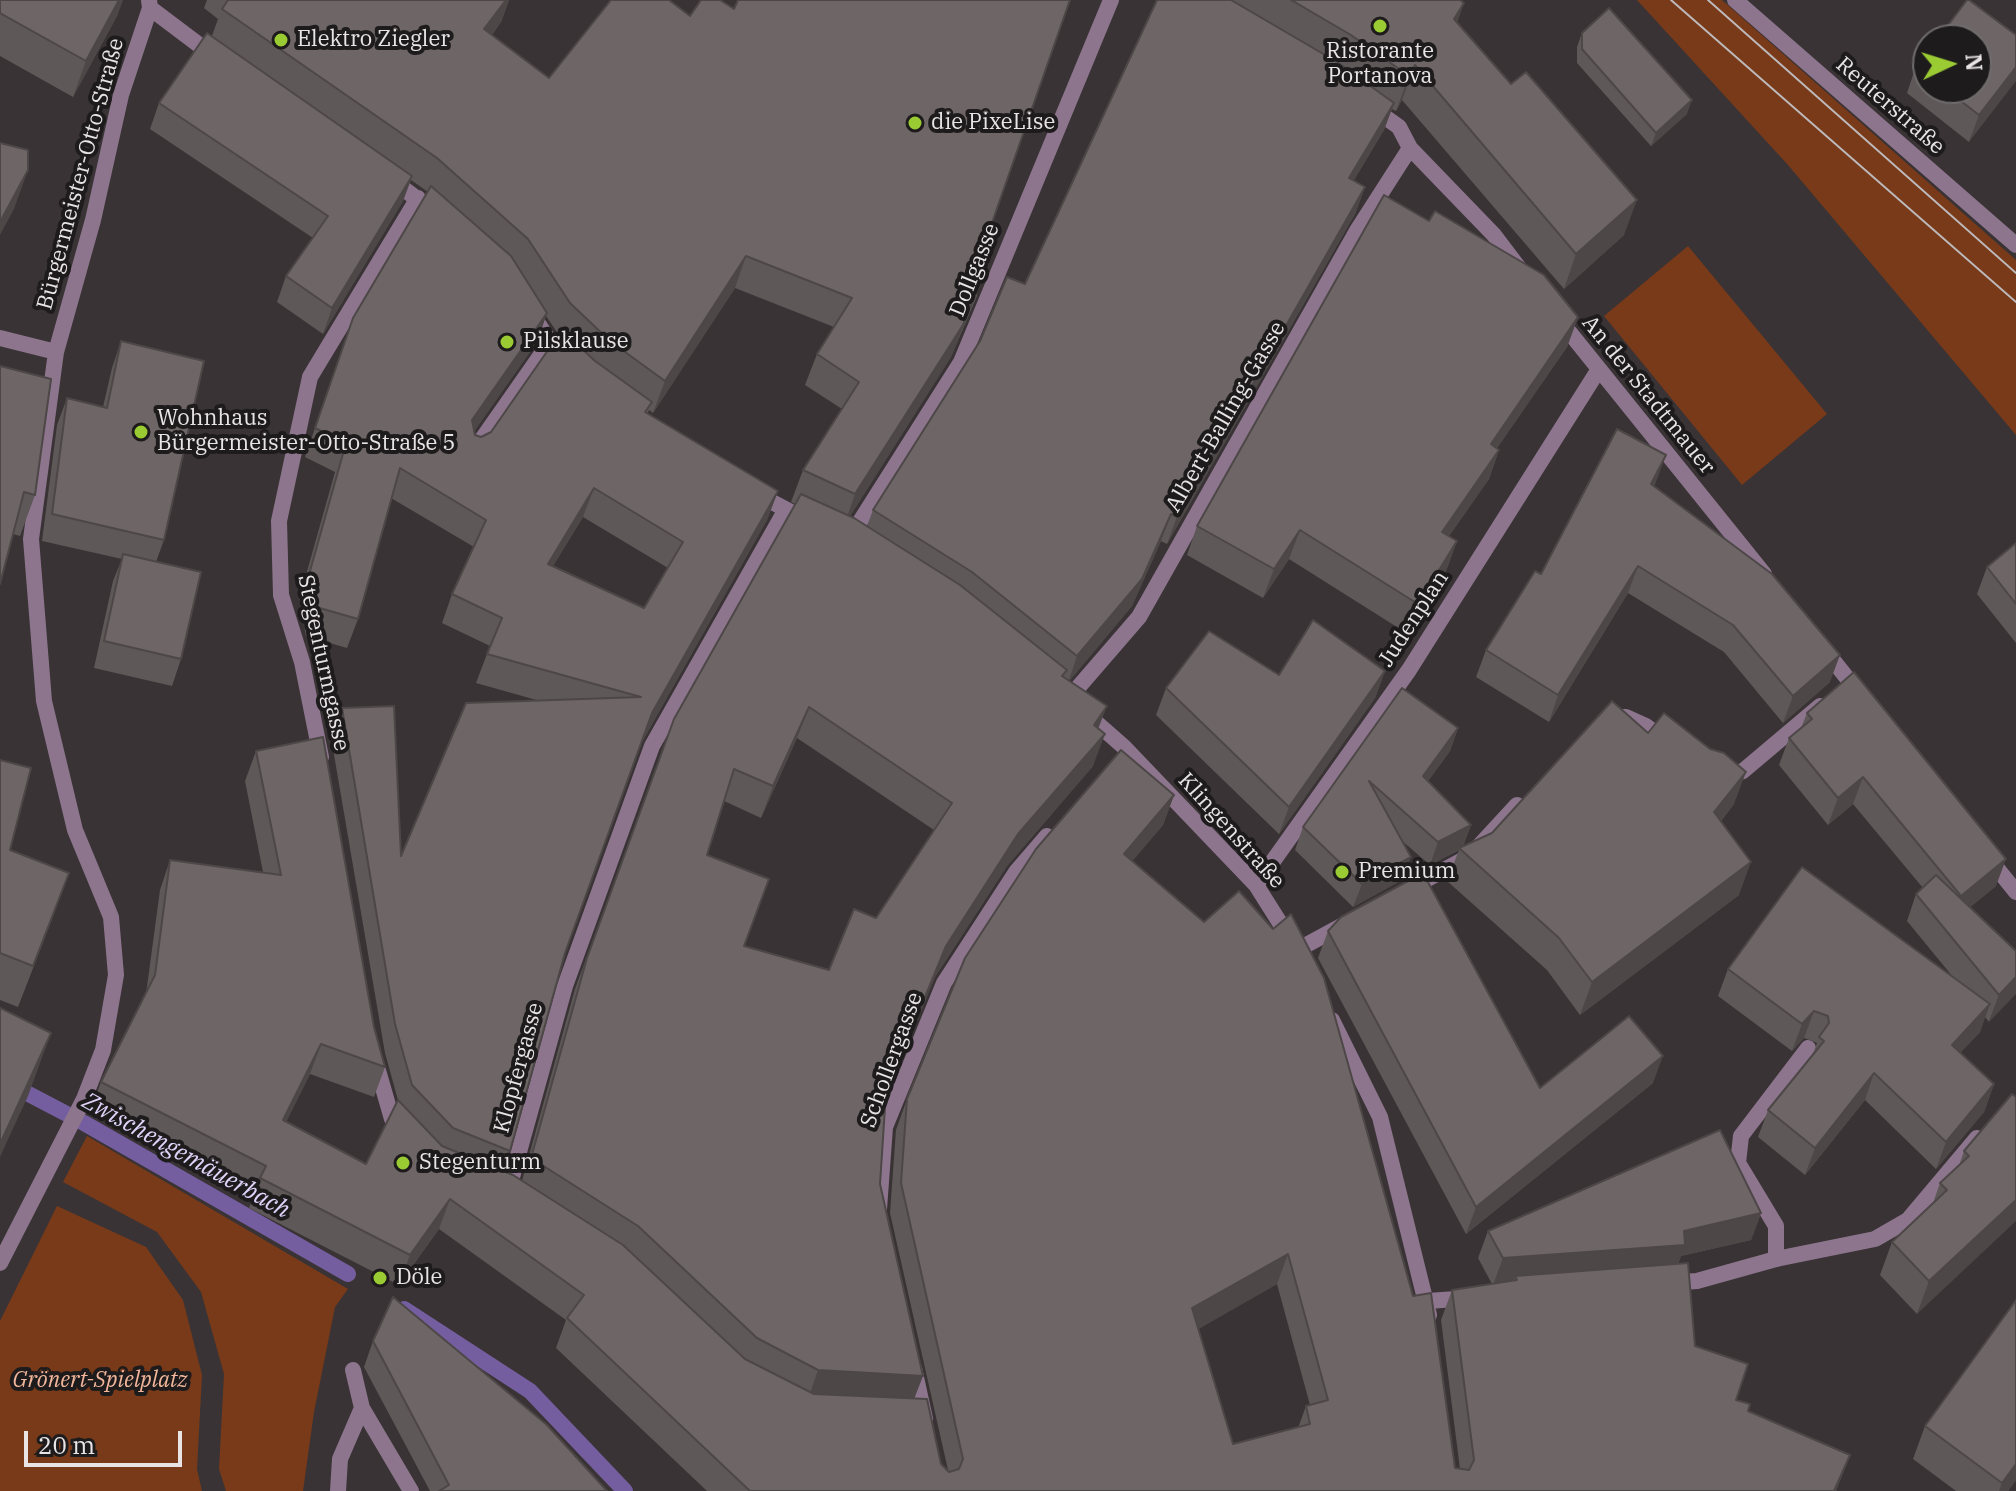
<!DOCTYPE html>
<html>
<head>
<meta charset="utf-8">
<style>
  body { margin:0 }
  #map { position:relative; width:2016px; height:1491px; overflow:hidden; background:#393335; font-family:"IBM Plex Serif",serif }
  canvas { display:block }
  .north { position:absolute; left:1912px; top:24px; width:80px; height:80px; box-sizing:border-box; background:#1e1b1c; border:2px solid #6f6b6d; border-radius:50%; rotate:86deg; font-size:22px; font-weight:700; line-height:32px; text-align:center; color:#e9e4e6 }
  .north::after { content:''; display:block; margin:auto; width:28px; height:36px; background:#9bcb33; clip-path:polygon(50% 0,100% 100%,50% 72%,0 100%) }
  .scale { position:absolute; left:24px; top:1431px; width:158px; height:36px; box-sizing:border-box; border:4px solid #e9e4e6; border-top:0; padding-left:10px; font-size:24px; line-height:28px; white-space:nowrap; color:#e9e4e6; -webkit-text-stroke:6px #1e1b1c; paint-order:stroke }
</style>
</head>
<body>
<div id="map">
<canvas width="2016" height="1491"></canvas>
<div class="north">N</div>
<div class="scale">20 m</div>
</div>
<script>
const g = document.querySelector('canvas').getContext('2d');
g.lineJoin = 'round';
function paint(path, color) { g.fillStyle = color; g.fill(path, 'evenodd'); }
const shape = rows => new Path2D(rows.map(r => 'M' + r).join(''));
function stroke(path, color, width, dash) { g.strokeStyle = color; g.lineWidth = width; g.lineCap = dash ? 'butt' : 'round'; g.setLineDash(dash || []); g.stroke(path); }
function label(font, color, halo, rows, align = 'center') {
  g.font = font + ' "IBM Plex Serif",serif'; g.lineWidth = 8; g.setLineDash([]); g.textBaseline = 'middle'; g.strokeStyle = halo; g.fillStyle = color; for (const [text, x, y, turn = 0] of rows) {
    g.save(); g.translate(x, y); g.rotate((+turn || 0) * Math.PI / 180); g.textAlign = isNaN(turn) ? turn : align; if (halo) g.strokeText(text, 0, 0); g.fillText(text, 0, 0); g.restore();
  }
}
paint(shape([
  [1637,0,1722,0,2016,260,2016,435,1788,165],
  [1688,246,1827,414,1742,485,1604,316],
  [87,1136,348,1289,335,1307,314,1412,303,1491,226,1491,219,1469,224,1374,201,1292,157,1232,63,1182],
  [57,1206,146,1247,183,1300,202,1375,197,1469,202,1491,0,1491,0,1321]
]), '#793a19');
stroke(shape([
  [0,1079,84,1123,348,1274],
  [404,1309,530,1391,625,1491]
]), '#755e9f', 16);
stroke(shape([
  [473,452,550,342],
  [1776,1259,1776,1226,1738,1163,1741,1136,1808,1048]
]), '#8d758d', 16);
stroke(shape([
  [149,0,150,8,215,57],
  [1735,0,2016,245],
  [1371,107,1399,127,1410,148,1494,235,1519,268],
  [392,180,437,214],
  [530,311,550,342,567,358],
  [1558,318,1764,574],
  [0,338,56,352],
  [755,493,808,521],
  [849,539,961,362,1111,0],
  [1824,649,1859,693],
  [1069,698,1139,617,1358,229,1410,148],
  [1083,711,1124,747,1256,885,1292,942],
  [1612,717,1626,717,1646,726,1665,741],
  [321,757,302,662,281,595,279,521,310,377,418,198],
  [1724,777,1743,771,1820,706],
  [1987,856,2016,892],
  [1256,885,1409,670,1599,369],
  [1407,890,1470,856,1517,805],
  [1297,950,1345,924],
  [1332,1020,1380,1117,1429,1315],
  [375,1060,392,1119,403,1130],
  [507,1195,565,986,652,746,785,511],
  [879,1209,885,1127,944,983,1016,872,1047,836],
  [0,1263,84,1099,103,1050,116,975,111,917,75,830,44,701,31,539,56,352,93,220,121,95,150,8],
  [1669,1283,1697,1281,1776,1259,1875,1239,1908,1220,1977,1138],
  [1428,1301,1470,1298],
  [914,1368,925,1419],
  [362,1408,411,1491],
  [338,1491,340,1459,362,1408,353,1370]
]), '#8d758d', 16);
stroke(shape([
  [1671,0,2016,302],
  [1708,0,2016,273]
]), '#beb9bb', 2);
paint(shape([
  [0,0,118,14,73,97,0,56],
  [207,0,509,0,501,22,492,35,549,78,979,260,977,296,951,357,850,516,867,526,873,510,1025,284,1157,0,1460,0,1457,23,1624,235,1564,289,1402,100,1396,111,1392,109,1384,130,1354,180,1365,187,1355,214,1167,544,1161,541,1132,606,1069,681,1098,729,1093,766,1007,866,935,977,886,1096,880,1184,914,1399,941,1464,948,1470,890,1213,896,1130,907,1099,1174,795,1163,825,1132,861,1455,1468,1460,1469,1441,1320,1452,1290,1492,1284,1478,1258,1488,1231,1761,1213,1751,1240,1681,1256,1678,1264,1695,1346,1736,1400,1748,1411,1850,1455,1836,1491,707,1491,556,1348,566,1320,439,1229,399,1285,249,1208,254,1195,90,1112,101,1082,146,994,160,890,170,860,263,872,245,781,256,751,374,1027,385,1067,374,1097,310,1074,286,1122,366,1164,398,1100,385,1053,331,737,342,708,401,856,540,701,476,683,490,646,442,623,452,594,474,547,391,498,358,619,347,648,306,636,299,600,335,472,305,457,353,318,428,192,411,180,403,201,323,334,277,302,286,276,313,238,150,129,159,103,212,36,218,19,204,8],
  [735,288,834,327,817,354,805,385,842,409,803,470,791,502,795,504,674,719,575,989,522,1181,503,1171,510,1151,565,953,642,742,767,520,778,491,647,414,649,410,653,413],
  [546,316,559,335,491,432,481,437,475,435,474,431,537,342],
  [583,517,668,568,644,608,553,566],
  [797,738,934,830,876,918,829,970,744,946,707,855,724,801,761,818],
  [1277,1284,1310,1405,1306,1406,1298,1428,1233,1444,1198,1329],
  [1582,33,1687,114,1651,146,1577,63,1577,47],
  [2016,35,1969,142,1907,93,1916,66,1928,51,1928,88,1976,88],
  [1578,317,1567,347,1497,448,1499,450,1489,479,1449,536,1457,541,1446,571,1408,634,1289,559,1263,598,1187,555,1197,526],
  [121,341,164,540,156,562,181,659,172,686,94,668,113,581,122,559,42,541,57,425,67,398,103,407,112,368],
  [0,366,35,495,20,536,13,534],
  [1656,482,1654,486,1830,682,1783,723,1724,652,1628,593,1549,722,1476,677,1486,650,1541,574],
  [2016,543,2016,643,1977,594,1987,567],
  [1385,671,1375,698,1279,834,1156,715,1166,688,1279,675],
  [1807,713,1996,886,1970,907,2016,951,1989,1022,1985,1017,1980,1032,1960,1053,1994,1084,1984,1112,1936,1169,1865,1100,1805,1175,1758,1137,1768,1110,1813,1054,1817,1043,1804,1038,1792,1051,1718,996,1728,969,1953,977,1907,921,1916,894,1923,888,1853,804,1828,825,1779,765,1789,738,1801,728],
  [1458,728,1450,751,1428,781,1471,825,1463,846,1492,833,1648,733,1734,804,1721,821,1739,895,1580,1015,1547,970,1447,881,1459,850,1430,865,1401,840,1402,880,1353,907,1295,850,1303,827],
  [0,760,10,850,54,914,18,1007,0,1000],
  [1328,931,1540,1088,1653,1083,1466,1234,1318,958],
  [2016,1097,1917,1314,1880,1275,1892,1242,1933,1203,1940,1183,1959,1166,1964,1151],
  [373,1341,607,1491,430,1491,364,1367],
  [1925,1426,2016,1480,2008,1491,1956,1491,1913,1459]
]), '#5f5858');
paint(shape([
  [119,0,123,0,118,14,73,97,86,61],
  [506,0,509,0,501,22,473,61,484,29],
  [1464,3,1452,38,1454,19],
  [1415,65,1402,100,1396,111,1409,76],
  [2016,67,2016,81,1969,142,1979,115],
  [1692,100,1687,114,1651,146,1656,133],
  [1394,103,1384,130,1339,205,1349,178],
  [28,170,14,209,0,235,0,222],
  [412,176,403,201,323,334,332,308],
  [1365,187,1355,214,1167,544,1177,517],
  [1637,200,1624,235,1564,289,1576,254],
  [746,256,735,288,653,413,665,381],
  [988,264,951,357,844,526,855,494],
  [547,313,537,342,462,449,472,420],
  [1578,317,1567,347,1480,473,1491,444],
  [1499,450,1489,479,1431,562,1442,532],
  [1666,455,1656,482,1641,511,1651,484],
  [594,488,583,517,537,592,548,564],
  [778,491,767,520,642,742,652,713],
  [1171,514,1161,541,1132,606,1068,683,1077,656],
  [1300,530,1289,559,1263,598,1274,569],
  [1457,541,1446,571,1408,634,1418,604],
  [1638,566,1628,593,1549,722,1558,695],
  [1840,655,1830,682,1783,723,1793,696],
  [1385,671,1375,698,1279,834,1289,807],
  [1107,706,1095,737,1094,725],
  [809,707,797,738,761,818,773,786],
  [1458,728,1450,751,1415,799,1423,776],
  [1105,734,1093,766,1007,866,935,977,875,1123,886,1092,946,946,1018,834],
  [1746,772,1734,804,1702,844,1714,812],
  [1863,777,1853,804,1828,825,1838,798],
  [1174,795,1163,825,1113,884,1124,854],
  [1471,825,1463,847,1430,865,1438,842],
  [1411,857,1402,880,1353,907,1362,884],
  [2006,859,1996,886,1951,923,1961,896],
  [1751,862,1739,895,1580,1015,1592,982],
  [2016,977,2016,994,1989,1022,1999,995],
  [1990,1004,1980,1032,1942,1072,1952,1045],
  [1814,1011,1804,1038,1792,1051,1802,1024],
  [51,1033,28,1096,0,1157,0,1144],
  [321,1044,310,1074,272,1150,283,1120],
  [1663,1056,1653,1083,1466,1234,1476,1207],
  [1874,1073,1865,1100,1805,1175,1815,1148],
  [1994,1084,1984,1112,1936,1169,1946,1142],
  [450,1199,439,1229,399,1285,410,1255],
  [2016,1200,2016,1221,1917,1314,1929,1281],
  [1761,1213,1751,1240,1681,1256,1675,1272,1515,1276,1513,1284,1493,1285,1503,1258,1684,1231],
  [1288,1254,1277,1284,1181,1339,1192,1308],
  [818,1370,923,1376,911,1407,807,1402],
  [1850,1455,1836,1491,1834,1491],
  [2016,1464,2016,1480,2008,1491,1999,1491,2002,1483]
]), '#4d4747');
const building = shape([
  [0,0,119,0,86,61,0,13,0,0],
  [228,0,506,0,484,29,549,78,611,0,669,0,690,16,701,0,720,0,734,9,738,0,1070,0,979,260,988,264,963,325,855,494,803,470,859,382,817,354,852,298,746,256,665,381,610,341,570,303,528,239,437,158,222,9,228,0],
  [1157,0,1231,0,1337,62,1394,103,1349,178,1365,187,1177,517,1171,514,1142,579,1077,656,972,572,873,510,980,341,1007,277,1025,284,1157,0],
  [1291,0,1460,0,1464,3,1454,19,1511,84,1526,72,1637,200,1576,254,1415,65,1409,76,1351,35,1291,0],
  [1967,0,1969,0,2016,35,2016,67,1979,115,1944,88,1976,88,1976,40,1937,40,1967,0],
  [1609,8,1692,100,1656,133,1582,49,1582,33,1609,8],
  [207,33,412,176,332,308,286,276,328,216,159,103,207,33],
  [1928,51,1928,75,1916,66,1928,51],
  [0,143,28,150,28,170,0,222,0,143],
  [431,186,511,256,547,313,472,420,475,435,481,437,491,432,562,330,595,361,652,402,645,412,778,491,652,713,565,953,510,1151,453,1128,412,1085,395,1024,342,708,394,706,401,856,466,703,641,697,487,654,502,618,452,594,486,520,400,468,358,619,316,607,310,571,346,443,315,428,353,318,431,186],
  [594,488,683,542,644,608,548,564,594,488],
  [1384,195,1429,221,1435,211,1544,275,1578,317,1491,444,1499,450,1442,532,1457,541,1418,604,1300,530,1274,569,1197,526,1384,195],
  [121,341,204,361,164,540,52,514,67,398,107,408,121,341],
  [0,366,51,379,35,495,24,492,0,584,0,366],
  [1617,429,1666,455,1651,484,1772,574,1840,655,1793,696,1733,625,1638,566,1558,695,1486,650,1535,571,1541,574,1617,429],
  [801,494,854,518,960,585,1067,670,1062,676,1107,706,1094,725,1105,734,1018,834,946,946,886,1092,880,1184,923,1376,818,1370,757,1338,638,1226,531,1158,587,958,674,719,801,494],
  [809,707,952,803,876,918,854,909,829,970,744,946,769,879,707,855,734,769,773,786,809,707],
  [2016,543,2016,604,1987,567,2016,543],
  [123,554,201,572,181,659,104,641,123,554],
  [1313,620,1385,671,1289,807,1166,688,1209,631,1279,675,1313,620],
  [1854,672,2006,859,1961,896,1863,777,1838,798,1789,738,1812,719,1807,713,1854,672],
  [1402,688,1458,728,1423,776,1471,825,1438,842,1369,781,1411,857,1362,884,1303,827,1402,688],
  [1612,701,1648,733,1664,713,1710,749,1724,753,1746,772,1714,812,1751,862,1592,982,1559,938,1459,848,1492,833,1612,701],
  [323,737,374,1027,385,1067,321,1044,283,1120,366,1164,398,1100,442,1146,513,1175,623,1245,745,1359,814,1394,927,1399,941,1464,949,1472,959,1469,963,1459,901,1183,907,1099,965,958,1036,849,1121,750,1174,795,1124,854,1204,922,1239,891,1273,929,1291,914,1324,978,1413,1296,1431,1293,1455,1468,1469,1470,1474,1460,1452,1290,1517,1280,1515,1276,1688,1263,1695,1346,1748,1364,1736,1400,1750,1404,1748,1411,1850,1455,1834,1491,750,1491,567,1318,584,1295,450,1199,410,1255,260,1178,266,1166,101,1082,155,975,170,860,281,875,256,751,323,737],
  [1288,1254,1328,1400,1306,1406,1310,1424,1233,1444,1192,1308,1288,1254],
  [0,760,31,768,10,850,69,873,33,966,0,953,0,760],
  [1802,867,1990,1004,1952,1045,1994,1084,1946,1142,1874,1073,1815,1148,1768,1110,1824,1041,1819,1037,1829,1023,1828,1016,1814,1011,1802,1024,1728,969,1802,867],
  [1423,873,1540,1088,1629,1016,1663,1056,1476,1207,1328,931,1341,917,1423,873],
  [1936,875,2016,951,2016,977,1999,995,1916,894,1936,875],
  [0,1008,51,1033,0,1144,0,1008],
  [2012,1094,2016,1097,2016,1200,1929,1281,1892,1242,1947,1190,1940,1183,1969,1156,1964,1151,2012,1094],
  [1720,1130,1761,1213,1684,1231,1685,1245,1503,1258,1488,1231,1720,1130],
  [393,1297,547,1425,607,1491,439,1491,449,1485,373,1341,393,1297],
  [2016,1300,2016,1464,2002,1483,1925,1426,2016,1300]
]);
paint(building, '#6e6666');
stroke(building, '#4d4747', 2);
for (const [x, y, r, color] of [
  [1380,26,8,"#9bcb33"],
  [281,40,8,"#9bcb33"],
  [915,123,8,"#9bcb33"],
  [507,342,8,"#9bcb33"],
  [141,432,8,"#9bcb33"],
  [1342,872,8,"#9bcb33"],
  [403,1163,8,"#9bcb33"],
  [380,1278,8,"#9bcb33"]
]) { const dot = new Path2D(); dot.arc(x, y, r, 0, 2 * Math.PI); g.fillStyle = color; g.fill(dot); stroke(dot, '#1e1b1c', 3); }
label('22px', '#e9e4e6', '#1e1b1c', [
  ["Elektro Ziegler",297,40],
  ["Ristorante",1380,52,"center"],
  ["Portanova",1380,77,"center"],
  ["die PixeLise",931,123],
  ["Pilsklause",523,342],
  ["Wohnhaus",157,419],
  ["Bürgermeister-Otto-Straße 5",157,444],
  ["Premium",1358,872],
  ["Stegenturm",419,1163],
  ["Döle",396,1278]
], 'left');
label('22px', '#e9e4e6', '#1e1b1c', [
  ["Reuterstraße",1890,106,41],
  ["Bürgermeister-Otto-Straße",81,174,-75],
  ["Dollgasse",975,270,-68],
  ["An der Stadtmauer",1648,395,51],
  ["Albert-Balling-Gasse",1226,417,-60],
  ["Judenplan",1414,619,-57],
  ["Stegenturmgasse",323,663,78],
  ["Klingenstraße",1231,831,48],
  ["Schollergasse",892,1060,-70],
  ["Klopfergasse",519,1068,-75]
]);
label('italic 22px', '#f2b69b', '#1e1b1c', [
  ["Grönert-Spielplatz",100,1381]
]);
label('italic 24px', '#dfd3f9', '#1e1b1c', [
  ["Zwischengemäuerbach",186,1156,29]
]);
</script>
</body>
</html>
